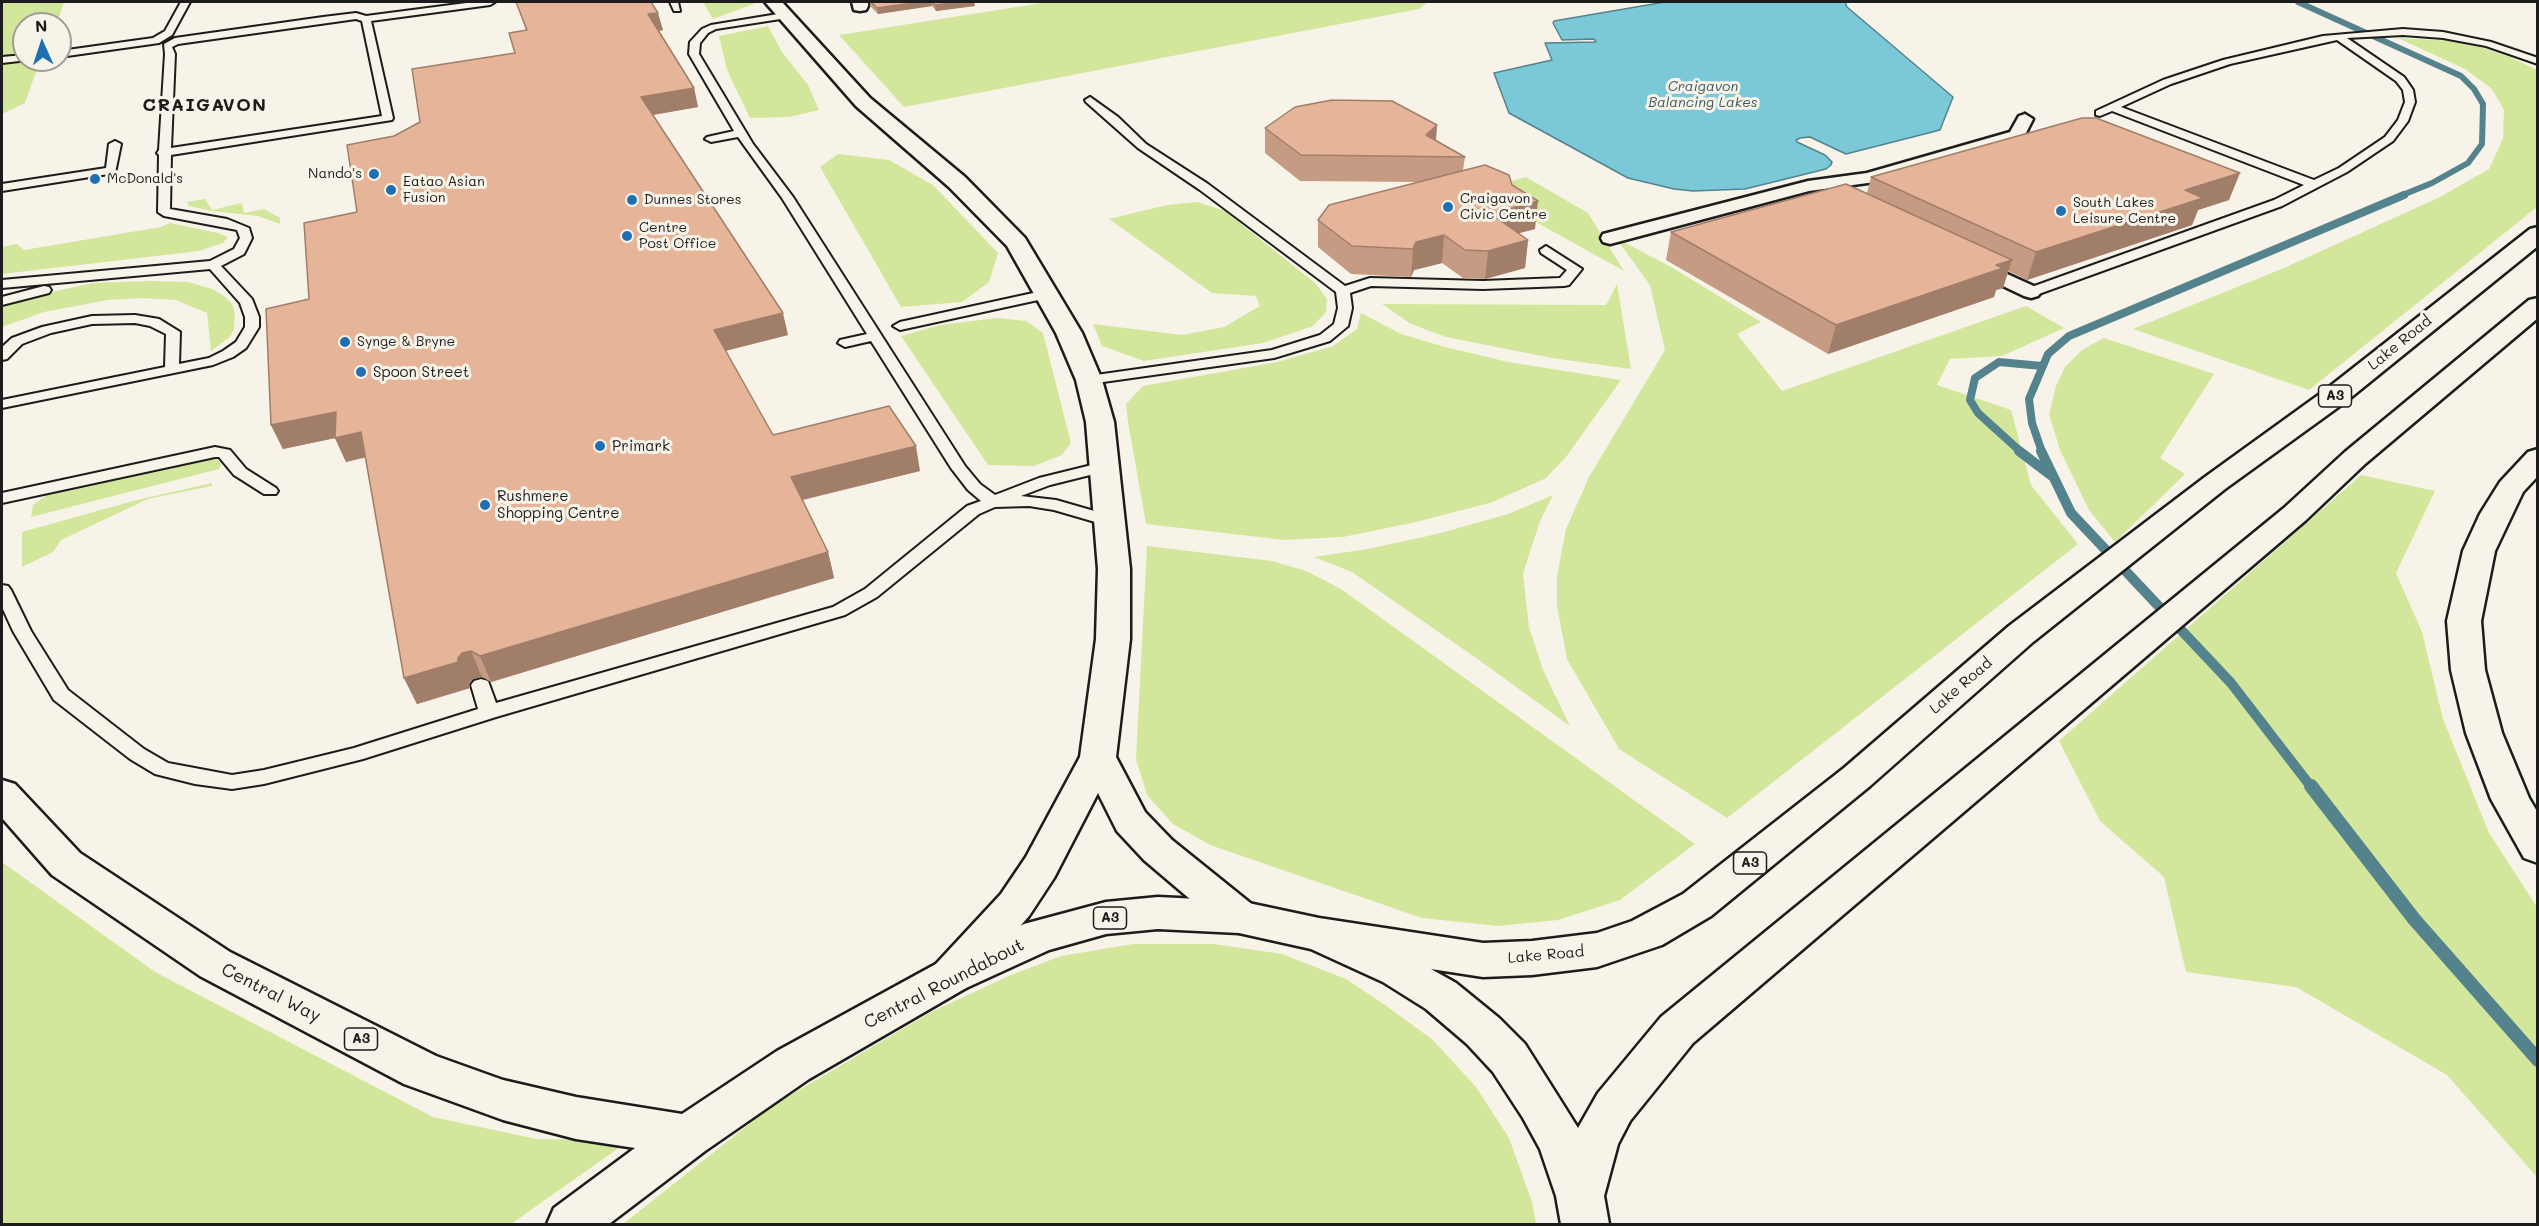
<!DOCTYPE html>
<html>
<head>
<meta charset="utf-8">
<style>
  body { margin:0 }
  #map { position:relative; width:2539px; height:1226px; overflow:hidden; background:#f7f3e8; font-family:Mali,sans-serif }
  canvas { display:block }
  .frame { position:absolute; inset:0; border:3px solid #1c1c1c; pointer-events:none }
  .north { position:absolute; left:12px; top:12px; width:60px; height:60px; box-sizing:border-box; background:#f7f3e8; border:2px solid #9f9d96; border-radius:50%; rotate:357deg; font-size:16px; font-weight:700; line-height:24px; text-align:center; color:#1c1c1c }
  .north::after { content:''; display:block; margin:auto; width:21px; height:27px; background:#1f6fb2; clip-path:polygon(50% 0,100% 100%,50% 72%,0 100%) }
</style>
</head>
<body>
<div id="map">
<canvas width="2539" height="1226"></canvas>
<div class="frame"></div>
<div class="north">N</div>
</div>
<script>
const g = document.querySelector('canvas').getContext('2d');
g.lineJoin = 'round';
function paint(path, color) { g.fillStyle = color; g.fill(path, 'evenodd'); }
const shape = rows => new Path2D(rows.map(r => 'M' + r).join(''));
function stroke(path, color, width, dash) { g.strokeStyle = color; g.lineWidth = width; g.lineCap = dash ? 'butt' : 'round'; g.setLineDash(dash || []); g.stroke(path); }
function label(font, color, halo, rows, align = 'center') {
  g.font = font + ' Mali,sans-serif'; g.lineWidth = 6; g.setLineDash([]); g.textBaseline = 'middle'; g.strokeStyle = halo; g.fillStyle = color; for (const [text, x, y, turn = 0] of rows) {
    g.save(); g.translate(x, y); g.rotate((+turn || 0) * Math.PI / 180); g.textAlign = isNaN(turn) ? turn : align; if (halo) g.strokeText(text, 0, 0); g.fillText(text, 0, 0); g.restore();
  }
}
paint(shape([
  [2,2,64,2,57,24,24,24,24,56,9,57,2,57],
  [703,2,754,2,756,3,713,19],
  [1048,2,1428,2,1419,9,904,107,839,35],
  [768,26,782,52,808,85,819,110,790,117,750,118,727,70,719,36],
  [2398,38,2452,41,2480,47,2510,57,2537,70,2537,207,2309,390,2133,329,2284,268,2440,197,2489,169,2503,139,2504,110,2492,89,2465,69],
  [40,60,25,103,2,114,2,63],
  [838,154,889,160,933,185,998,253,989,282,962,302,901,307,820,167],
  [1526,177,1588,213,1624,271,1509,207,1536,199,1508,182],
  [205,199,212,210,242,203,244,213,264,209,280,218,280,224,258,216,212,211,189,206,187,202],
  [1197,202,1225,211,1316,284,1327,299,1326,312,1313,326,1263,343,1144,361,1102,346,1093,324,1182,335,1224,327,1260,306,1256,296,1212,293,1109,219,1167,205],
  [170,223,218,233,228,237,223,243,199,251,2,274,2,247,17,244,24,250,161,227],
  [1616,238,1673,268,1761,322,1737,334,1782,391,2026,306,2064,328,2002,356,1950,359,1937,385,2011,410,2031,485,2078,544,1727,818,1619,749,1567,659,1557,606,1557,576,1566,529,1589,477,1665,350,1650,285],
  [150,281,188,282,212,289,224,296,233,305,235,315,234,329,230,337,211,351,207,313,176,300,141,298,108,300,44,312,2,327,2,307,29,297,93,283],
  [1617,284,1631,369,1552,358,1446,337,1411,324,1382,304,1606,305],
  [1361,313,1401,334,1445,347,1508,362,1621,380,1566,457,1546,478,1493,502,1416,522,1343,537,1285,540,1146,524,1128,422,1126,404,1143,386,1277,362,1333,346,1357,329],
  [997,318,1026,321,1043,333,1071,443,1062,455,1034,466,988,465,901,336,940,325],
  [2104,338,2214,374,2160,458,2185,474,2115,542,2089,510,2060,450,2049,414,2056,386,2065,367,2082,350],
  [199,458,218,460,222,464,219,469,31,517,33,505,56,489],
  [2361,475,2435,491,2396,573,2422,632,2443,719,2489,833,2537,907,2537,1177,2447,1075,2296,987,2186,972,2164,877,2100,821,2059,741],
  [212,483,212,486,148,499,61,540,53,552,22,567,22,532,133,501],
  [1553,495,1540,521,1523,574,1529,627,1543,670,1570,726,1479,660,1352,572,1314,557,1368,549,1437,534,1508,514],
  [1147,546,1272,561,1306,571,1341,589,1695,844,1620,900,1558,920,1498,926,1422,918,1210,845,1173,824,1147,795,1136,759],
  [2,862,155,972,433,1117,536,1139,630,1140,511,1224,2,1224],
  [1133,944,1214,944,1282,954,1346,979,1385,1005,1433,1040,1476,1087,1509,1138,1532,1202,1536,1224,623,1224,772,1106,933,1011,1011,975,1061,956]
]), '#d2e79c');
const water = shape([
  [1665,2,1845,2,1847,7,1953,97,1940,130,1846,154,1810,137,1800,138,1796,140,1797,142,1825,155,1832,162,1831,165,1826,169,1745,189,1693,191,1674,189,1628,178,1509,113,1494,73,1552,60,1545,43,1596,42,1594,39,1562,40,1553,23,1554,21,1665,2]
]);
paint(water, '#7ac8d8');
stroke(water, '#54838d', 1.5);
stroke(shape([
  [2298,2,2461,76,2474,89,2483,104,2482,144,2468,163,2432,183,2400,196]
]), '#54838d', 6);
stroke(shape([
  [2021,452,1978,413,1970,400,1975,378,1999,362,2042,366],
  [2042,452,2032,423,2029,399,2048,354,2069,336,2404,195]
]), '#54838d', 8);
stroke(shape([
  [2019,451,2052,476],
  [2041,451,2071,513,2231,683,2312,788]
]), '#54838d', 10);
stroke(shape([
  [2311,786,2414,919,2538,1060]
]), '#54838d', 14);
const service = shape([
  [181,2,190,2,172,35,159,43,60,57,60,51,153,38,165,31,181,2],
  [474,2,495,2,490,5,371,21,393,118,392,120,171,155,170,209,227,219,249,228,252,238,244,254,221,266,252,299,259,317,259,327,246,348,233,357,213,365,2,408,2,400,165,367,166,334,150,326,135,323,92,324,51,333,22,344,7,359,2,360,2,347,12,338,42,327,92,316,135,315,159,319,180,332,179,364,209,358,223,351,236,342,245,327,245,317,240,303,210,269,2,288,2,280,210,261,234,249,240,238,237,230,164,216,158,212,159,155,157,153,159,150,165,54,164,44,175,38,323,17,356,13,366,16,474,2],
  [356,19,362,21,382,116,171,148,175,54,172,47,178,44,356,19],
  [670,2,678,2,680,11,674,11,670,2],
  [784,13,789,16,787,18,716,29,708,33,700,43,699,54,753,144,793,197,965,466,980,484,995,495,1039,478,1104,462,1110,464,1112,467,1110,470,1050,485,1021,496,1056,500,1115,517,1117,521,1115,525,1109,526,1054,510,1029,506,995,507,979,514,877,597,845,615,496,717,363,759,264,784,232,789,195,784,155,774,130,759,54,700,13,631,2,607,2,585,8,586,11,590,31,631,68,690,144,749,168,763,232,775,264,770,354,748,478,709,471,685,474,681,481,679,488,681,496,703,833,607,865,589,967,506,981,501,968,490,951,468,871,341,845,347,838,343,840,340,867,334,782,198,738,137,711,142,705,139,707,137,734,131,689,54,690,42,702,29,711,25,784,13],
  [2403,29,2443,32,2491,42,2538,58,2538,64,2486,46,2443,38,2403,35,2347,38,2404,77,2413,90,2415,102,2408,121,2393,141,2347,172,2282,206,2036,295,2026,295,2024,292,2026,289,2274,200,2304,185,2112,111,2100,116,2096,115,2096,111,2163,80,2223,60,2323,36,2403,29],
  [2337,40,2396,81,2403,90,2405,102,2398,120,2385,137,2339,168,2314,180,2121,107,2171,84,2230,64,2337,40],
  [24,55,24,60,28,60,2,63,2,57,24,55],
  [1090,97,1118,117,1146,144,1208,184,1345,286,1370,278,1483,281,1560,278,1567,270,1541,253,1540,250,1546,246,1582,269,1569,285,1564,286,1483,289,1371,286,1350,293,1352,308,1348,326,1330,341,1274,358,1089,384,1084,383,1082,380,1084,377,1089,376,1272,350,1320,335,1334,324,1338,308,1336,292,1200,190,1138,148,1086,102,1085,100,1090,97],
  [115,141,121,144,115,173,2,191,2,184,106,168,109,144,115,141],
  [44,286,49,287,51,290,49,293,2,305,2,297,44,286],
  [1047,290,1054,294,1052,297,900,330,893,326,900,322,1047,290],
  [215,447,230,450,246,469,276,488,278,491,276,494,264,494,234,475,219,457,215,457,2,503,2,493,215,447]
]);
const pedestrian = shape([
  [2025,114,2033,119,2023,139,1875,182,1809,191,1610,244,1603,242,1601,238,1603,234,1808,181,1867,173,2010,132,2019,116,2025,114],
  [1972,258,2038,288,2041,292,2038,296,2031,298,2024,296,1965,268,1962,264,1965,260,1972,258]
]);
const minor = shape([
  [852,2,868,2,868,6,866,10,860,11,854,10,852,2]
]);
const tertiary = shape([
  [765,2,782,2,870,98,965,177,1025,238,1082,333,1102,380,1114,422,1130,569,1130,639,1116,757,1145,812,1172,840,1254,906,1260,917,1254,928,1239,933,1224,928,1144,860,1117,831,1098,793,1054,878,1029,916,966,988,951,993,936,988,930,976,936,964,1001,894,1026,857,1080,757,1096,639,1098,569,1086,422,1076,380,1056,333,1007,246,949,187,856,106,765,2],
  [2538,449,2538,476,2523,492,2495,551,2481,621,2485,670,2502,733,2529,798,2538,813,2538,863,2524,858,2491,799,2466,733,2451,670,2447,621,2463,551,2480,514,2500,482,2528,452,2538,449]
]);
const trunk = shape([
  [2538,227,2538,246,2344,403,2225,489,2033,642,1870,786,1711,916,1662,945,1597,967,1532,975,1483,977,1431,969,1456,983,1499,1018,1525,1044,1578,1128,1598,1093,1661,1017,2284,508,2345,452,2529,300,2538,298,2538,318,2365,464,2306,520,1693,1043,1630,1121,1618,1144,1604,1196,1609,1224,1561,1224,1556,1196,1540,1149,1523,1118,1493,1072,1467,1044,1426,1009,1383,982,1311,949,1239,933,1158,929,1106,934,1049,950,966,988,809,1079,705,1151,609,1224,547,1224,554,1208,635,1148,576,1139,503,1120,404,1084,200,976,52,875,2,818,2,780,15,784,80,853,230,952,436,1056,503,1080,576,1097,682,1114,777,1051,936,964,1024,924,1106,902,1158,897,1239,901,1319,918,1483,943,1532,941,1597,933,1632,921,1683,894,1844,768,2009,626,2205,477,2324,391,2530,229,2538,227]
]);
stroke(service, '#1c1c1c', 4);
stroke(pedestrian, '#1c1c1c', 5);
stroke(minor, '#1c1c1c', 5);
stroke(tertiary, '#1c1c1c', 5);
stroke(trunk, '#1c1c1c', 5);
paint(service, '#f7f3e8');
paint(pedestrian, '#f7f3e8');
paint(minor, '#f7f3e8');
paint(tertiary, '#f7f3e8');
paint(trunk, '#f7f3e8');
paint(shape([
  [516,2,651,2,663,30,659,31,694,88,698,107,653,115,788,335,726,351,773,435,920,471,803,500,828,552,834,578,491,682,482,677,473,679,469,684,470,688,417,704,404,678,365,457,346,462,335,438,283,449,271,425,309,299,357,212,394,136,420,122,515,53,526,30],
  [870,2,977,2,974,2,975,6,936,11,932,6,878,14,870,6],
  [1437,125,1436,140,1465,157,1463,170,1512,185,1535,229,1519,233,1528,240,1525,268,1485,279,1463,278,1442,263,1414,270,1411,277,1351,274,1318,247,1318,220,1417,182,1300,181,1265,153,1265,128],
  [1871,177,2229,200,2198,210,2192,225,2027,280,2008,271,2003,288,1996,290,1994,297,1828,354,1666,260,1671,232,1867,193]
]), '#c69b83');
paint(shape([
  [920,2,932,2,932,6,878,14,877,8],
  [960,2,977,2,974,2,975,6,936,11,935,5],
  [658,13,663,30,653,32,648,14],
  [694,88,698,107,646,116,641,97],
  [1437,125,1435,150,1426,135],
  [2240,173,2229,200,2198,210,2192,225,2027,280,2036,252,2185,190],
  [1538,201,1535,229,1489,241,1491,214],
  [1444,235,1442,263,1414,270,1411,277,1413,249,1416,242],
  [1528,240,1525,268,1485,279,1488,251],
  [2012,260,2003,288,1996,290,1994,297,1828,354,1836,325],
  [783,313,788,335,720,352,714,330],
  [336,412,361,432,371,456,346,462,335,438,283,449,271,425],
  [916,446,920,471,797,501,791,477],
  [828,552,834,578,491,682,480,656],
  [471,651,482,677,473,679,469,684,470,688,417,704,404,678,458,658,462,653]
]), '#a17e6a');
const building = shape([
  [516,2,651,2,658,13,648,14,694,88,641,97,783,313,714,330,773,435,889,406,916,446,791,477,828,552,480,656,471,651,462,653,458,658,458,662,404,678,361,432,335,438,336,412,271,425,266,309,309,299,304,223,357,212,347,145,394,136,420,122,412,69,515,53,509,33,527,30,516,2],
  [871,2,920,2,877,8,871,2],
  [933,2,960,2,935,5,933,2],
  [1332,100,1392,101,1437,125,1426,135,1465,157,1301,155,1265,128,1295,107,1332,100],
  [2082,118,2096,118,2240,173,2185,190,2203,198,2036,252,1871,177,2082,118],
  [1485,165,1509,175,1512,185,1538,201,1491,214,1528,240,1488,251,1465,250,1444,235,1416,242,1413,249,1352,246,1318,220,1329,205,1485,165],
  [1846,184,2012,260,1996,265,2003,268,1836,325,1671,232,1846,184]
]);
paint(building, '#e6b498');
stroke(building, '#a17e6a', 1.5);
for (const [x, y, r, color] of [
  [374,174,6,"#1f6fb2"],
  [95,179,6,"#1f6fb2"],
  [391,190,6,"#1f6fb2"],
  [632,200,6,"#1f6fb2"],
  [1448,207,6,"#1f6fb2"],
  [2061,211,6,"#1f6fb2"],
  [627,236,6,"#1f6fb2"],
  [345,342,6,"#1f6fb2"],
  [361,372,6,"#1f6fb2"],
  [600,446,6,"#1f6fb2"],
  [485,505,6,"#1f6fb2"]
]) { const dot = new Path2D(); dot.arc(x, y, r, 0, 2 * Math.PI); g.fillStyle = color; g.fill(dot); stroke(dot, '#f7f3e8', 2); }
label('italic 14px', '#3d585e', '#f7f3e8', [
  ["Craigavon",1703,87],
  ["Balancing Lakes",1703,103]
]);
label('14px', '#1c1c1c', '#f7f3e8', [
  ["Nando's",362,174,"right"],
  ["McDonald's",107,179],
  ["Eatao Asian",403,182],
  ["Fusion",403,198],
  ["Craigavon",1460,199],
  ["Civic Centre",1460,215],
  ["Dunnes Stores",644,200],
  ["South Lakes",2073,203],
  ["Leisure Centre",2073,219],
  ["Centre",639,228],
  ["Post Office",639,244],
  ["Synge & Bryne",357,342]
], 'left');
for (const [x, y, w] of [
  [2335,396,33],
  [1750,863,33],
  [1110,918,33],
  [361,1039,33]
]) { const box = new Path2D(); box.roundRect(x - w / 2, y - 11, w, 22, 4.5); g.fillStyle = '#f7f3e8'; g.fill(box); stroke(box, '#1c1c1c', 1.5); }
label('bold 14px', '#1c1c1c', null, [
  ["A3",2335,396],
  ["A3",1750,863],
  ["A3",1110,918],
  ["A3",361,1039]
]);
label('15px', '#1c1c1c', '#f7f3e8', [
  ["Lake Road",2400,343,-39],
  ["Lake Road",1961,686,-41],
  ["Lake Road",1546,955,-5]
]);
label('15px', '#1c1c1c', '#f7f3e8', [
  ["Spoon Street",373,372],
  ["Primark",612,446],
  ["Rushmere",497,496],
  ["Shopping Centre",497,513]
], 'left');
g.letterSpacing = '1.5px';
label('bold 18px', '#1c1c1c', '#f7f3e8', [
  ["CRAIGAVON",205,105]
]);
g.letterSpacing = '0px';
label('18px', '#1c1c1c', '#f7f3e8', [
  ["Central Roundabout",944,984,-27],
  ["Central Way",271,993,27]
]);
</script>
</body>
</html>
